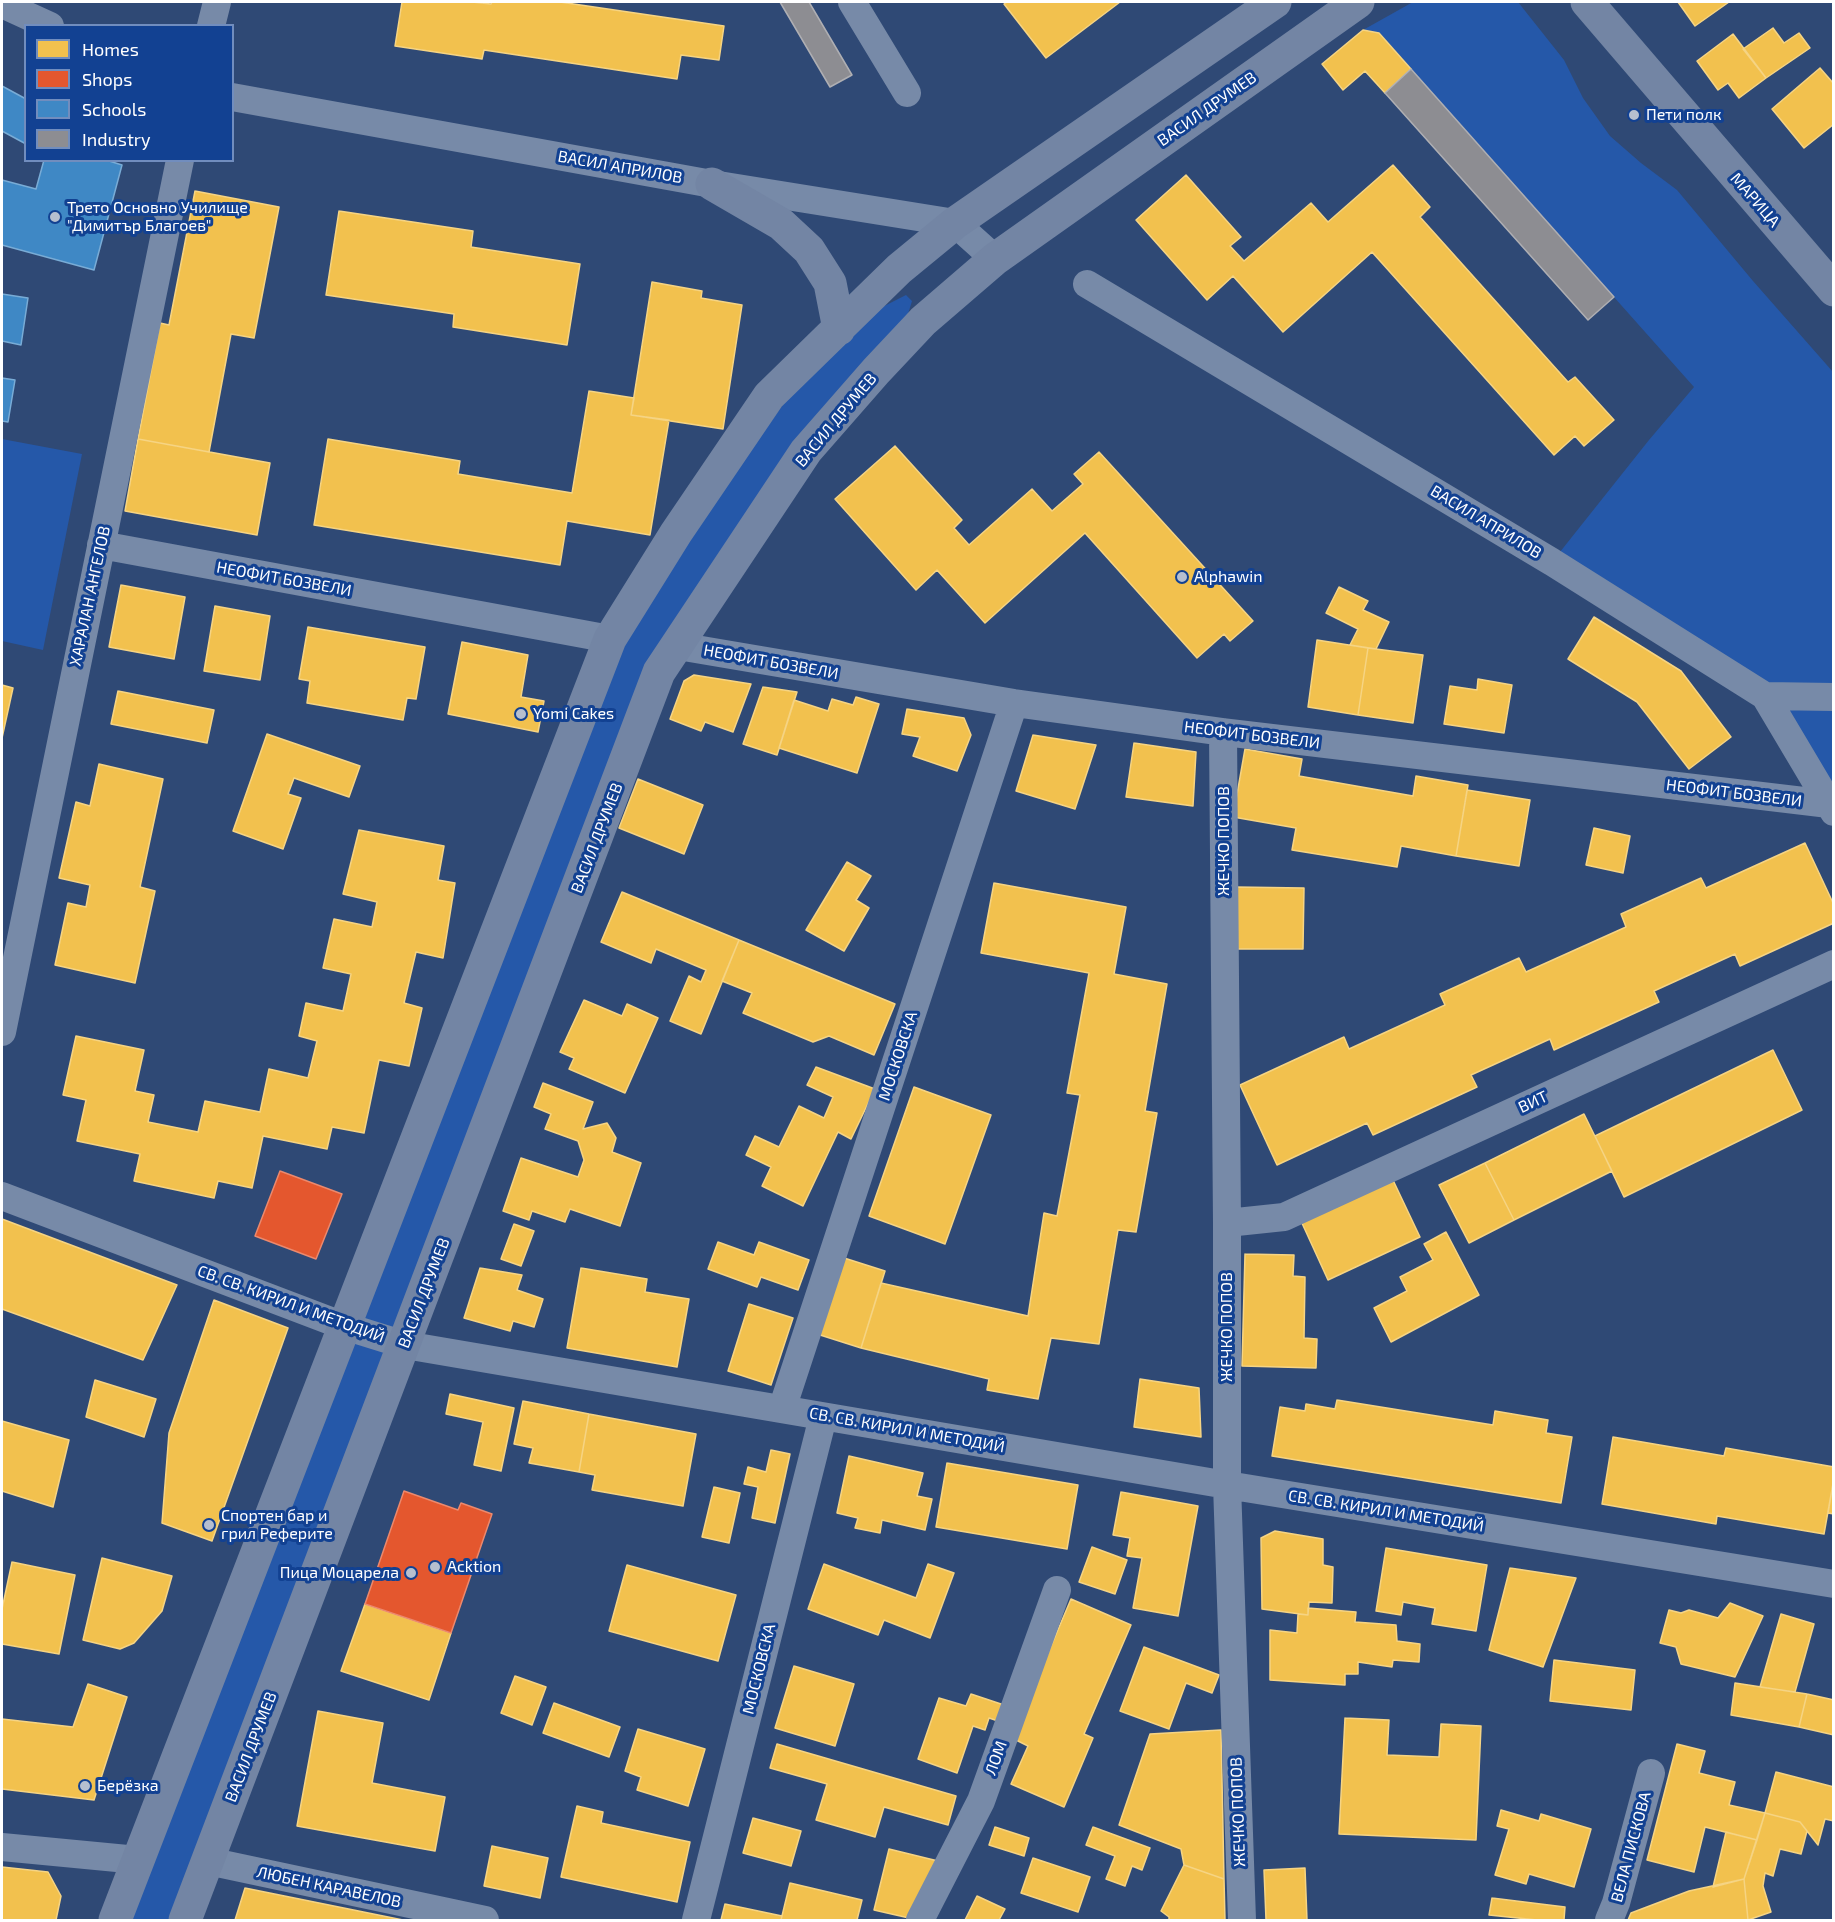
<!DOCTYPE html>
<html>
<head>
<meta charset="utf-8">
<style>
  body { margin:0 }
  #map { position:relative; width:1835px; height:1922px; overflow:hidden; background:#2f4975; font-family:"Exo 2",sans-serif }
  canvas { display:block }
  .frame { position:absolute; inset:0; border:3px solid #fff; pointer-events:none }
  .legend { position:absolute; left:24px; top:24px; width:210px; height:138px; box-sizing:border-box; background:#124192; border:2px solid #718dbe; margin:0; padding:8px 10px; list-style:none; font-size:18px; color:#fff }
  .legend li { display:flex; align-items:center; gap:12px; height:30px }
  .legend b { width:30px; border:2px solid #718dbe }
</style>
</head>
<body>
<div id="map">
<canvas width="1835" height="1922"></canvas>
<div class="frame"></div>
<ul class="legend">
<li><b style="height:16px;background:#f2c14e"></b>Homes</li>
<li><b style="height:16px;background:#e4572e"></b>Shops</li>
<li><b style="height:16px;background:#3f88c5"></b>Schools</li>
<li><b style="height:16px;background:#8d8d92"></b>Industry</li>
</ul>
</div>
<script>
const g = document.querySelector('canvas').getContext('2d');
g.lineJoin = 'round';
function paint(path, color) { g.fillStyle = color; g.fill(path, 'evenodd'); }
const shape = rows => new Path2D(rows.map(r => 'M' + r).join(''));
function stroke(path, color, width, dash) { g.strokeStyle = color; g.lineWidth = width; g.lineCap = dash ? 'butt' : 'round'; g.setLineDash(dash || []); g.stroke(path); }
function label(font, color, halo, rows, align = 'center') {
  g.font = font + ' "Exo 2",sans-serif'; g.lineWidth = 6; g.setLineDash([]); g.textBaseline = 'middle'; g.strokeStyle = halo; g.fillStyle = color; for (const [text, x, y, turn = 0] of rows) {
    g.save(); g.translate(x, y); g.rotate((+turn || 0) * Math.PI / 180); g.textAlign = isNaN(turn) ? turn : align; if (halo) g.strokeText(text, 0, 0); g.fillText(text, 0, 0); g.restore();
  }
}
paint(shape([
  [1413,2,1518,2,1564,60,1583,98,1610,136,1641,163,1677,190,1753,281,1833,372,1833,812,1765,696,1552,562,1649,440,1694,387,1379,33,1363,30],
  [906,295,912,301,908,314,678,646,185,1920,115,1920,610,639,839,329],
  [2,439,82,454,43,650,2,641]
]), '#2558a9');
const homes = shape([
  [402,2,472,2,491,4,492,2,560,2,724,26,719,60,681,55,677,79,484,50,482,59,395,46,402,2],
  [1007,2,1120,2,1046,58,1004,4,1007,2],
  [1678,2,1729,2,1695,26,1678,2],
  [1773,28,1784,43,1799,33,1810,48,1766,78,1743,49,1773,28],
  [1363,30,1379,33,1411,69,1385,93,1365,71,1343,90,1322,64,1363,30],
  [1733,34,1766,78,1739,98,1728,83,1718,90,1697,61,1733,34],
  [1820,68,1834,84,1834,124,1804,148,1772,109,1820,68],
  [1393,165,1430,207,1420,217,1568,382,1575,377,1614,420,1584,446,1575,436,1554,455,1372,252,1283,332,1233,276,1207,300,1136,220,1186,175,1241,237,1230,246,1244,261,1311,203,1328,222,1393,165],
  [195,191,279,207,254,338,231,334,209,452,138,439,160,323,169,325,195,191],
  [339,211,473,231,471,247,580,264,567,345,453,327,454,314,326,295,339,211],
  [652,282,702,291,701,298,742,305,723,429,631,415,652,282],
  [589,391,634,398,631,415,669,420,650,535,567,521,560,565,314,525,328,439,460,461,458,474,572,493,589,391],
  [138,439,270,463,257,535,125,511,138,439],
  [895,446,962,520,954,528,969,545,1032,489,1052,511,1083,484,1074,474,1099,452,1253,621,1230,641,1224,634,1197,658,1085,533,985,623,937,570,916,590,835,499,895,446],
  [121,585,185,597,174,659,109,647,121,585],
  [1339,587,1368,601,1363,610,1389,622,1376,649,1350,645,1358,629,1326,613,1339,587],
  [215,606,270,616,260,680,204,671,215,606],
  [1594,617,1681,671,1731,737,1689,769,1637,702,1568,659,1594,617],
  [308,627,425,647,416,699,407,698,403,720,307,703,310,681,299,679,308,627],
  [1317,640,1368,648,1358,715,1308,707,1317,640],
  [462,642,528,655,521,697,544,701,538,732,448,714,462,642],
  [1368,648,1423,655,1413,723,1358,715,1368,648],
  [694,675,751,684,733,732,705,722,701,731,670,719,684,681,694,675],
  [1478,679,1512,685,1504,733,1444,724,1450,686,1477,690,1478,679],
  [2,685,13,688,2,738,2,685],
  [763,687,797,692,777,755,743,744,763,687],
  [118,691,214,710,207,743,111,724,118,691],
  [856,697,879,704,857,773,779,748,794,700,828,711,832,699,853,705,856,697],
  [907,709,964,718,971,735,957,771,913,756,920,737,902,734,907,709],
  [267,734,360,766,349,797,294,778,288,794,301,798,283,849,233,831,267,734],
  [1033,735,1096,745,1075,809,1016,791,1033,735],
  [1134,743,1196,752,1193,806,1126,797,1134,743],
  [1245,749,1302,759,1299,776,1413,796,1416,776,1468,785,1456,856,1401,846,1397,867,1292,850,1296,828,1233,817,1245,749],
  [99,764,163,779,140,887,155,891,135,983,55,965,68,903,86,907,90,885,59,878,76,802,90,806,99,764],
  [638,779,703,805,684,854,619,828,638,779],
  [1467,790,1530,800,1519,866,1456,856,1467,790],
  [1594,828,1630,836,1623,873,1586,865,1594,828],
  [359,830,444,846,438,880,455,883,443,958,416,952,404,1003,422,1008,409,1066,379,1060,364,1133,332,1127,327,1149,263,1136,252,1188,218,1181,214,1198,134,1181,140,1154,77,1141,86,1100,63,1095,76,1036,144,1050,135,1091,154,1095,148,1122,198,1132,205,1101,260,1112,269,1069,308,1078,317,1041,299,1036,306,1003,343,1011,351,974,323,968,334,919,372,927,377,902,343,894,359,830],
  [1805,843,1834,905,1834,923,1740,966,1735,954,1654,991,1659,1002,1554,1050,1550,1039,1471,1075,1477,1087,1373,1135,1367,1123,1277,1165,1240,1085,1344,1037,1349,1049,1445,1005,1440,994,1519,958,1526,972,1626,927,1621,914,1701,878,1706,888,1805,843],
  [847,862,871,876,856,900,869,908,844,951,806,930,847,862],
  [994,883,1126,907,1114,974,1167,984,1145,1111,1157,1113,1136,1232,1118,1230,1099,1344,1051,1338,1038,1399,987,1390,989,1379,861,1348,881,1283,1028,1316,1044,1213,1057,1216,1080,1095,1067,1093,1089,973,981,953,994,883],
  [1236,887,1304,888,1303,949,1236,949,1236,887],
  [622,892,739,940,701,1034,670,1021,689,976,701,982,706,970,656,949,651,963,601,942,622,892],
  [739,940,895,1004,874,1055,829,1036,813,1042,743,1013,752,993,722,981,739,940],
  [584,1000,622,1016,627,1004,658,1018,625,1093,569,1069,574,1058,560,1052,584,1000],
  [1773,1050,1802,1110,1624,1197,1595,1136,1773,1050],
  [816,1067,875,1089,851,1139,838,1132,803,1206,762,1186,771,1167,746,1155,755,1136,779,1147,799,1106,824,1118,833,1097,807,1085,816,1067],
  [543,1083,593,1102,583,1129,607,1123,616,1138,612,1152,641,1163,620,1226,570,1209,565,1222,532,1211,529,1220,503,1211,521,1158,578,1177,584,1160,578,1141,545,1129,551,1114,534,1107,543,1083],
  [914,1087,991,1115,945,1244,869,1216,914,1087],
  [1584,1114,1612,1171,1514,1220,1485,1163,1584,1114],
  [1485,1163,1514,1220,1469,1243,1439,1185,1485,1163],
  [1392,1178,1420,1237,1328,1280,1301,1221,1392,1178],
  [2,1219,177,1285,143,1360,2,1309,2,1219],
  [514,1224,534,1231,521,1266,501,1259,514,1224],
  [1446,1232,1479,1295,1391,1342,1374,1308,1407,1291,1400,1277,1433,1260,1424,1244,1446,1232],
  [718,1242,754,1255,759,1242,809,1260,798,1290,761,1277,757,1287,708,1269,718,1242],
  [1245,1254,1294,1255,1293,1276,1305,1277,1304,1338,1317,1339,1316,1368,1242,1366,1245,1254],
  [841,1257,885,1271,861,1348,817,1334,841,1257],
  [480,1268,522,1275,517,1290,543,1299,534,1327,513,1321,510,1331,464,1318,480,1268],
  [581,1268,647,1279,645,1292,689,1299,677,1367,567,1348,581,1268],
  [214,1300,288,1328,212,1541,162,1523,169,1433,214,1300],
  [749,1304,793,1318,771,1385,728,1371,749,1304],
  [1140,1379,1199,1388,1201,1437,1134,1427,1140,1379],
  [95,1380,156,1399,144,1437,86,1417,95,1380],
  [450,1394,514,1408,501,1471,474,1465,483,1422,446,1414,450,1394],
  [1337,1400,1493,1425,1495,1411,1548,1420,1546,1433,1572,1437,1561,1503,1272,1456,1280,1407,1305,1411,1306,1404,1335,1409,1337,1400],
  [523,1401,589,1414,579,1472,529,1463,533,1448,514,1444,523,1401],
  [589,1414,696,1434,683,1506,592,1490,595,1475,579,1472,589,1414],
  [2,1421,69,1440,53,1507,2,1491,2,1421],
  [1613,1437,1724,1456,1726,1448,1834,1467,1834,1478,1824,1534,1717,1516,1716,1524,1602,1504,1613,1437],
  [771,1450,790,1454,775,1523,752,1518,758,1487,744,1484,748,1467,766,1472,771,1450],
  [849,1456,923,1473,917,1496,932,1499,925,1530,882,1520,880,1533,855,1528,858,1518,837,1513,849,1456],
  [947,1463,1078,1485,1067,1549,936,1527,947,1463],
  [1834,1478,1834,1514,1828,1513,1834,1478],
  [714,1487,740,1493,729,1543,702,1537,714,1487],
  [1121,1492,1198,1506,1178,1616,1133,1608,1142,1558,1127,1556,1130,1538,1113,1535,1121,1492],
  [1275,1531,1323,1539,1323,1565,1333,1567,1332,1603,1309,1602,1308,1615,1262,1609,1261,1538,1275,1531],
  [1092,1547,1127,1560,1115,1594,1079,1582,1092,1547],
  [1386,1548,1487,1565,1476,1631,1432,1624,1435,1608,1403,1602,1401,1615,1376,1611,1386,1548],
  [102,1558,172,1576,162,1611,134,1643,120,1649,83,1640,102,1558],
  [12,1562,75,1575,59,1654,2,1644,2,1609,12,1562],
  [824,1564,916,1598,928,1564,954,1573,930,1638,884,1620,878,1635,808,1609,824,1564],
  [627,1565,736,1595,718,1661,609,1631,627,1565],
  [1510,1568,1576,1578,1543,1667,1489,1650,1510,1568],
  [1071,1599,1131,1625,1084,1734,1093,1738,1064,1807,1011,1784,1028,1746,1012,1738,1071,1599],
  [1730,1603,1763,1616,1735,1677,1681,1664,1676,1647,1660,1643,1669,1610,1681,1613,1689,1610,1718,1618,1730,1603],
  [365,1604,451,1633,429,1700,341,1671,365,1604],
  [1308,1608,1356,1612,1355,1622,1396,1625,1397,1641,1420,1644,1419,1662,1393,1660,1392,1667,1358,1662,1358,1674,1345,1674,1345,1685,1270,1680,1270,1630,1297,1633,1298,1614,1308,1615,1308,1608],
  [1781,1614,1814,1624,1795,1692,1760,1687,1781,1614],
  [1144,1647,1219,1675,1212,1693,1186,1683,1169,1729,1120,1711,1144,1647],
  [1554,1660,1635,1670,1631,1710,1550,1701,1554,1660],
  [794,1666,854,1684,835,1746,775,1728,794,1666],
  [515,1676,546,1687,532,1725,501,1713,515,1676],
  [1735,1683,1807,1694,1799,1727,1731,1715,1735,1683],
  [88,1684,127,1697,94,1800,2,1789,2,1719,73,1727,88,1684],
  [971,1694,1004,1705,998,1721,989,1718,985,1730,973,1726,957,1773,918,1759,939,1698,966,1706,971,1694],
  [1807,1694,1834,1700,1834,1735,1799,1727,1807,1694],
  [554,1703,620,1727,609,1757,543,1733,554,1703],
  [318,1711,383,1723,372,1783,445,1797,435,1851,297,1826,318,1711],
  [1345,1718,1389,1720,1387,1755,1439,1757,1441,1724,1481,1726,1476,1840,1339,1834,1345,1718],
  [638,1729,705,1749,688,1806,637,1790,641,1777,625,1771,638,1729],
  [1221,1730,1224,1879,1184,1865,1181,1849,1119,1825,1150,1734,1221,1730],
  [777,1744,956,1796,948,1825,884,1807,875,1837,816,1820,827,1784,770,1768,777,1744],
  [1677,1744,1705,1751,1699,1773,1735,1782,1729,1805,1765,1813,1757,1840,1705,1827,1694,1872,1647,1860,1677,1744],
  [1776,1772,1834,1787,1834,1821,1825,1819,1818,1845,1800,1822,1765,1813,1776,1772],
  [577,1806,603,1812,601,1823,690,1842,677,1902,561,1877,577,1806],
  [1501,1810,1539,1821,1541,1814,1591,1829,1574,1887,1529,1874,1526,1884,1495,1875,1509,1829,1497,1826,1501,1810],
  [1765,1813,1800,1822,1807,1831,1801,1854,1780,1849,1773,1876,1765,1873,1763,1886,1771,1912,1748,1920,1744,1879,1765,1813],
  [753,1818,801,1831,791,1866,743,1853,753,1818],
  [995,1827,1029,1838,1024,1856,989,1845,995,1827],
  [1093,1827,1150,1848,1142,1870,1132,1866,1125,1886,1106,1879,1115,1856,1086,1845,1093,1827],
  [1726,1832,1757,1840,1744,1879,1713,1887,1726,1832],
  [492,1846,548,1858,540,1898,484,1886,492,1846],
  [889,1849,938,1861,909,1918,874,1910,889,1849],
  [1033,1858,1090,1877,1078,1912,1021,1893,1033,1858],
  [1184,1865,1224,1879,1225,1920,1169,1920,1169,1917,1161,1911,1184,1865],
  [2,1867,48,1872,61,1896,56,1920,2,1920,2,1867],
  [1305,1868,1307,1920,1266,1920,1264,1870,1305,1868],
  [1744,1879,1748,1920,1628,1920,1631,1913,1689,1891,1744,1879],
  [790,1883,862,1900,857,1920,781,1920,790,1883],
  [245,1888,403,1920,235,1920,245,1888],
  [977,1896,1005,1909,999,1920,965,1920,977,1896],
  [1492,1898,1565,1907,1564,1920,1537,1920,1489,1915,1492,1898],
  [725,1904,782,1916,781,1920,721,1920,725,1904]
]);
paint(homes, '#f2c14e');
stroke(homes, '#f6d483', 1.5);
const shops = shape([
  [280,1171,342,1194,316,1259,255,1236,280,1171],
  [404,1491,458,1510,461,1503,492,1514,451,1633,365,1604,404,1491]
]);
paint(shops, '#e4572e');
stroke(shops, '#ec896d', 1.5);
const schools = shape([
  [2,86,26,99,26,144,2,131,2,86],
  [44,160,106,160,122,165,94,270,2,245,2,180,36,189,44,160],
  [2,294,28,298,21,345,2,341,2,294],
  [2,378,15,380,8,422,2,421,2,378]
]);
paint(schools, '#3f88c5');
stroke(schools, '#79acd6', 1.5);
const industry = shape([
  [780,2,809,2,852,75,830,87,780,2],
  [1411,69,1614,297,1588,320,1385,93,1411,69]
]);
paint(industry, '#8d8d92');
stroke(industry, '#afafb3', 1.5);
stroke(shape([
  [852,2,907,93],
  [2,4,50,26],
  [211,26,217,2],
  [232,97,712,184,955,223,995,259],
  [1087,284,1552,562,1765,696,1834,812],
  [101,545,610,639],
  [678,646,1014,703,1223,732,1829,804],
  [1765,696,1834,697],
  [1223,732,1227,1223,1227,1485,1242,1920],
  [2,1032,180,160],
  [2,1196,344,1326,405,1345,1227,1485,1834,1584],
  [1227,1223,1284,1217,1834,964],
  [782,1409,1014,703],
  [2,1847,138,1860],
  [208,1861,485,1920],
  [696,1920,823,1417],
  [920,1920,981,1801,1057,1590],
  [1609,1920,1616,1903,1651,1773]
]), '#778aa8', 28);
stroke(shape([
  [1587,2,1834,290],
  [712,184,781,224,809,250,830,283,839,329],
  [115,1920,610,639,676,533,769,396,899,269,955,223,1275,2],
  [185,1920,659,672,806,451,876,371,923,321,995,259,1358,2]
]), '#7385a4', 33);
for (const [x, y, r, color] of [
  [1634,115,6,"#b6bfcf"],
  [55,217,6,"#b6bfcf"],
  [1182,577,6,"#b6bfcf"],
  [521,714,6,"#b6bfcf"],
  [209,1525,6,"#b6bfcf"],
  [435,1567,6,"#b6bfcf"],
  [411,1573,6,"#b6bfcf"],
  [85,1786,6,"#b6bfcf"]
]) { const dot = new Path2D(); dot.arc(x, y, r, 0, 2 * Math.PI); g.fillStyle = color; g.fill(dot); stroke(dot, '#124192', 2); }
label('16px', '#fff', '#124192', [
  ["ВАСИЛ ДРУМЕВ",1207,109,-35],
  ["ВАСИЛ АПРИЛОВ",620,167,10],
  ["МАРИЦА",1755,200,49],
  ["ВАСИЛ ДРУМЕВ",836,420,-50],
  ["ВАСИЛ АПРИЛОВ",1486,522,31],
  ["НЕОФИТ БОЗВЕЛИ",284,579,10],
  ["ХАРАЛАН АНГЕЛОВ",90,596,-78],
  ["НЕОФИТ БОЗВЕЛИ",771,662,10],
  ["НЕОФИТ БОЗВЕЛИ",1252,735,7],
  ["НЕОФИТ БОЗВЕЛИ",1734,793,7],
  ["ВАСИЛ ДРУМЕВ",597,838,-69],
  ["ЖЕЧКО ПОПОВ",1224,841,-90],
  ["МОСКОВСКА",898,1056,-72],
  ["ВИТ",1533,1102,-25],
  ["ВАСИЛ ДРУМЕВ",424,1293,-69],
  ["СВ. СВ. КИРИЛ И МЕТОДИЙ",291,1304,20],
  ["ЖЕЧКО ПОПОВ",1227,1327,-90],
  ["СВ. СВ. КИРИЛ И МЕТОДИЙ",907,1430,10],
  ["СВ. СВ. КИРИЛ И МЕТОДИЙ",1386,1511,9],
  ["МОСКОВСКА",759,1669,-76],
  ["ВАСИЛ ДРУМЕВ",251,1747,-69],
  ["ЛОМ",996,1758,-70],
  ["ЖЕЧКО ПОПОВ",1238,1812,-92],
  ["ВЕЛА ПИСКОВА",1631,1847,-75],
  ["ЛЮБЕН КАРАВЕЛОВ",329,1887,12]
]);
label('16px', '#fff', '#124192', [
  ["Пети полк",1646,115],
  ["Трето Основно Училище",67,208],
  ["\"Димитър Благоев\"",67,226],
  ["Alphawin",1194,577],
  ["Yomi Cakes",533,714],
  ["Спортен бар и",221,1516],
  ["грил Реферите",221,1534],
  ["Acktion",447,1567],
  ["Пица Моцарела",399,1573,"right"],
  ["Берёзка",97,1786]
], 'left');
</script>
</body>
</html>
